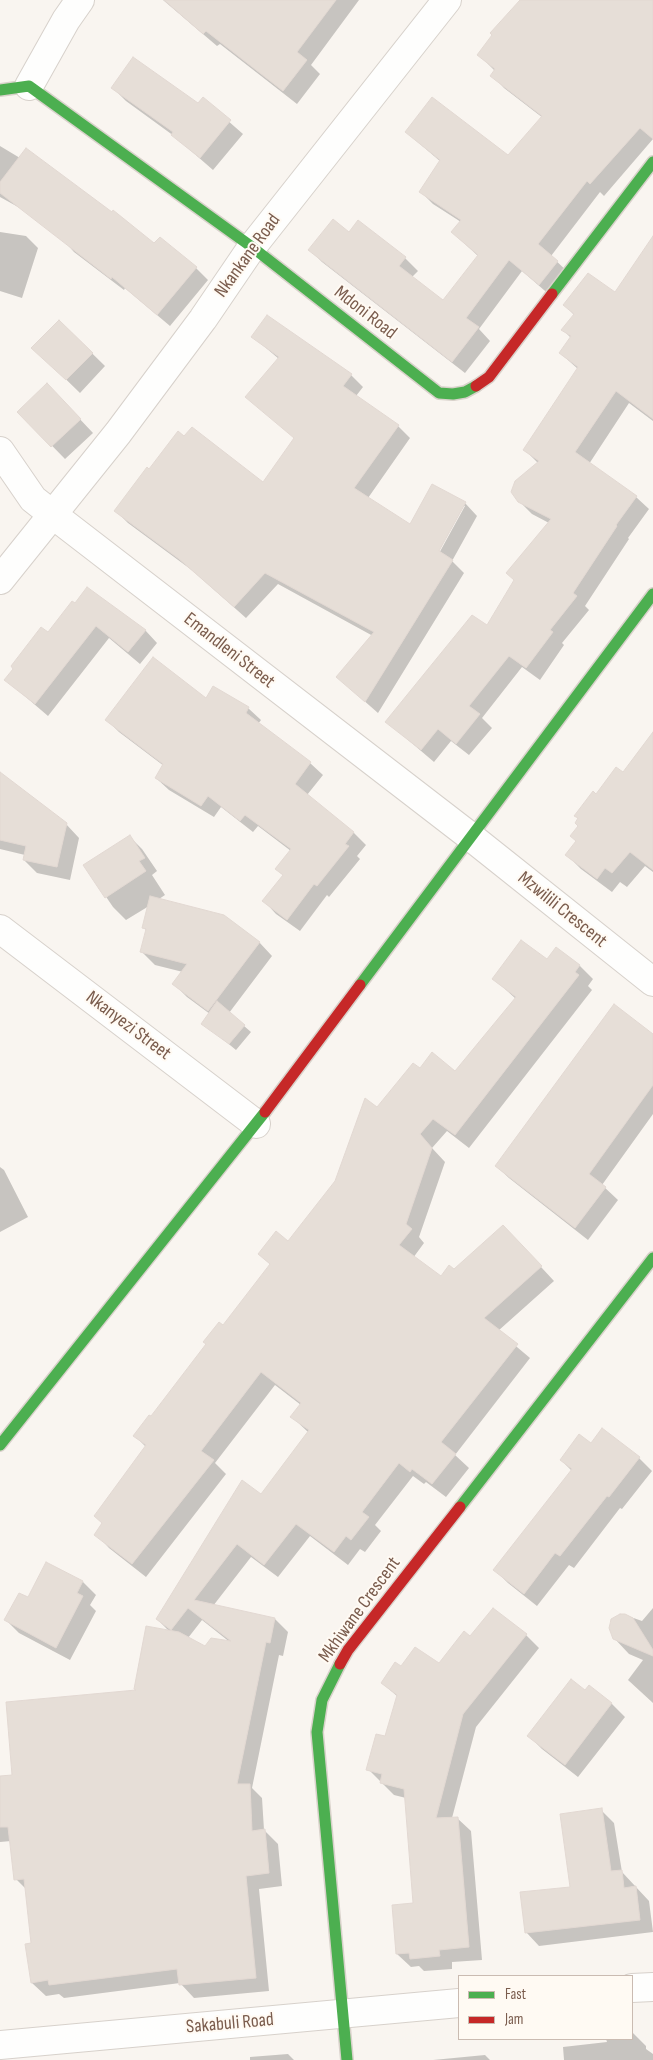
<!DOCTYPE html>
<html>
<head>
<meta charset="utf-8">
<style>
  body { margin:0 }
  #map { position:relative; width:653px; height:2060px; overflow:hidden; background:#f9f5f0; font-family:"Sofia Sans Condensed",sans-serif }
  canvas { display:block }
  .legend { position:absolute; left:458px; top:1975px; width:175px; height:65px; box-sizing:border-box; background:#fffaf3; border:1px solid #cabbb1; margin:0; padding:6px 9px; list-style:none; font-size:15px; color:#7a5c4d }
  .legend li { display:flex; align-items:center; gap:10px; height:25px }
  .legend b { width:25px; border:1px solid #cabbb1 }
</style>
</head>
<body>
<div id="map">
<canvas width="653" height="2060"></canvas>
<ul class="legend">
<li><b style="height:6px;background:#4caf50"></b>Fast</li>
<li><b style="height:6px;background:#c62828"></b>Jam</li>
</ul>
</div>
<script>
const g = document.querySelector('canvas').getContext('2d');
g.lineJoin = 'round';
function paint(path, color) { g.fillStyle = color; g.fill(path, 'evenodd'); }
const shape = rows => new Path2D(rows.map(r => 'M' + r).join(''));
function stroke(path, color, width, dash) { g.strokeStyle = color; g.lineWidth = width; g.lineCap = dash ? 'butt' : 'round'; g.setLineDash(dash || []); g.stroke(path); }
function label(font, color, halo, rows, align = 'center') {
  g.font = font + ' "Sofia Sans Condensed",sans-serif'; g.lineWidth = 4; g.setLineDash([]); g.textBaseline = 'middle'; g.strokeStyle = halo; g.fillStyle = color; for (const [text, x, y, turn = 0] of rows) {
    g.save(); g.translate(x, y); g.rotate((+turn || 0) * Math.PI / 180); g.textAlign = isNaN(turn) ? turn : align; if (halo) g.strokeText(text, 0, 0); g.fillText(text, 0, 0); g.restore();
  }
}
paint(shape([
  [163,0,359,0,311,65,320,74,297,104,220,44,217,46],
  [522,0,653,0,653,139,604,196,600,192,551,256,570,274,552,297,522,271,479,329,490,341,465,373,322,262,310,250,349,233,358,222,405,258,418,271,412,277,444,302,478,256,452,232,461,222,433,204,421,192,441,162,406,132,508,157,543,118,504,88,492,75,495,71,479,55],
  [113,88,198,105,203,99,243,134,213,170,174,136,126,101],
  [0,146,20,158,154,245,196,268,208,280,170,326,125,288,124,290,74,252,64,241,85,244,0,197],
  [0,232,26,236,38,248,22,298,0,291],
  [653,238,653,421,629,403,589,464,636,497,649,509,628,538,629,539,585,606,589,610,562,643,564,645,540,680,522,667,482,718,492,728,469,755,451,741,434,762,387,722,487,627,549,523,532,514,519,501,538,463,525,450,578,369,560,353,571,338,563,330,574,315,565,305,615,294],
  [59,321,105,366,80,393,46,360],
  [253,337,351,375,363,387,356,396,398,426,410,438,368,498,410,526,465,503,477,516,452,561,464,573,378,713,337,677,373,636,278,584,246,618,193,571,128,523,116,511,149,470,185,437,263,483,295,439,279,359],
  [462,506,465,506,437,557,434,556],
  [60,398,93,433,65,459,19,412],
  [72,602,145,630,157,643,140,664,109,638,48,716,6,680,48,634],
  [206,700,248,708,261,720,258,724,310,763,323,775,307,795,354,833,366,845,357,856,360,859,329,897,327,895,300,931,276,914,264,901,284,876,276,868,291,851,258,826,253,832,221,807,214,817,169,790,156,778,164,766,119,732,107,720],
  [653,734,653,872,645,866,627,887,620,882,612,892,581,869,567,855,577,841,597,796,623,774],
  [0,774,66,824,79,838,70,880,37,873,24,860,25,855,0,849],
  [129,836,142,849,157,871,152,875,165,895,159,899,259,942,272,956,229,1013,251,1032,236,1050,203,1023,210,1014,187,997,174,984,183,972,155,965,142,952,147,931,143,927,149,906,126,920,113,907,85,866],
  [556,949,580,966,593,979,588,986,592,990,469,1148,447,1131,432,1148,445,1162,419,1237,424,1243,413,1258,441,1278,516,1240,554,1281,498,1331,530,1358,455,1455,469,1468,446,1497,426,1482,424,1484,413,1476,375,1525,381,1531,365,1552,360,1549,348,1565,310,1536,278,1577,251,1557,213,1606,275,1619,288,1632,283,1656,279,1655,252,1788,262,1798,264,1830,278,1844,282,1886,259,1889,269,1991,194,1998,180,1983,64,1998,59,1994,46,1996,32,1983,32,1944,26,1889,16,1879,11,1841,0,1842,0,1777,14,1776,138,1691,170,1632,157,1619,261,1496,309,1433,292,1417,301,1405,275,1385,215,1463,226,1474,146,1577,109,1548,96,1534,146,1447,135,1436,151,1418,271,1265,259,1254,289,1242,336,1181,378,1109,420,1069,455,1073,516,999,494,979,547,961],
  [202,1620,231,1643,206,1647,188,1638],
  [653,1036,653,1114,602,1185,618,1200,588,1240,509,1178,496,1166],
  [0,1167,4,1170,28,1217,0,1232],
  [591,1445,639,1458,652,1471,622,1509,620,1508,574,1568,569,1565,537,1606,508,1583,495,1570,572,1471,561,1460],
  [47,1564,83,1582,96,1595,90,1605,96,1611,70,1660,19,1633,6,1620,28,1599],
  [653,1608,653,1703,628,1680,643,1660,629,1654,614,1638,625,1615,642,1621],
  [493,1609,526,1635,539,1648,476,1727,452,1818,457,1818,471,1831,482,1960,452,1962,452,1969,424,1971,419,1966,411,1967,397,1954,414,1905,406,1798,394,1795,368,1769,385,1737,398,1697,382,1683,401,1668,439,1664,470,1638],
  [589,1687,612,1704,625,1717,578,1777,542,1749,529,1736],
  [601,1810,614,1823,622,1872,649,1901,653,1932,539,1946,526,1932,571,1888],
  [632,2032,646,2046,646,2049,653,2054,653,2060,564,2060,563,2047,607,2042,606,2039,632,2039],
  [288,2054,294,2060,250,2060,250,2057],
  [485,2055,490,2060,433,2060]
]), '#0003');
const building = shape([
  [164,0,336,0,297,52,307,60,283,91,206,31,203,34,164,0],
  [520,0,653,0,653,139,640,128,590,184,587,181,538,244,558,261,539,285,509,260,466,318,479,327,452,362,308,250,333,219,349,232,358,220,406,257,399,266,443,300,478,255,451,232,461,220,419,192,440,160,405,132,432,97,508,155,542,116,490,76,495,69,477,55,492,35,490,33,520,0],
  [133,57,198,103,203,97,231,120,200,158,171,135,173,132,111,88,133,57],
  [26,148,112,212,113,210,154,243,160,237,197,267,157,315,112,277,111,279,0,193,0,182,26,148],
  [653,236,653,419,616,391,575,452,637,496,616,525,617,526,573,593,577,596,550,630,553,632,526,668,509,656,469,706,480,714,456,744,438,729,421,750,385,722,472,615,487,625,514,580,506,573,551,519,518,502,511,492,515,481,539,461,523,450,578,367,559,353,571,336,561,330,574,314,563,305,588,273,615,292,653,236],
  [267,315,352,374,343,386,399,425,354,488,410,524,432,484,466,502,439,551,453,560,365,702,336,677,374,632,265,573,234,607,179,559,114,511,147,467,149,469,178,431,184,436,192,427,263,482,294,438,245,397,279,357,251,337,267,315],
  [59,320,93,353,66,380,31,348,59,320],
  [47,383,81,419,51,447,17,412,47,383],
  [87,587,146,630,128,652,96,626,35,704,4,680,13,669,11,666,41,627,48,632,72,601,75,603,87,587],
  [153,657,206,698,213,686,249,707,246,713,311,762,295,784,354,832,345,844,349,846,317,886,314,884,287,920,262,901,283,875,275,869,291,849,245,815,240,821,208,796,201,806,155,778,163,764,105,720,153,657],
  [653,732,653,870,630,852,612,873,605,868,597,879,565,855,576,841,570,836,578,826,575,823,578,818,574,816,593,791,596,794,616,767,623,772,653,732],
  [0,772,67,823,57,867,23,860,26,846,0,840,0,772],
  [130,835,145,858,139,861,146,871,105,898,83,865,130,835],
  [150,896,224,915,260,942,208,1011,172,984,187,964,140,952,146,929,142,928,150,896],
  [521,940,547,959,556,947,580,965,575,972,579,975,455,1135,433,1119,420,1134,432,1148,406,1224,412,1229,399,1245,441,1276,449,1265,454,1269,503,1225,542,1266,484,1318,518,1344,441,1442,456,1454,432,1484,412,1469,410,1472,399,1463,362,1512,369,1517,351,1540,346,1536,334,1552,296,1524,264,1565,237,1544,194,1600,275,1618,270,1643,266,1642,237,1784,250,1784,252,1831,265,1829,269,1873,246,1876,256,1978,179,1985,177,1969,49,1985,48,1980,31,1983,25,1944,31,1943,24,1879,14,1880,8,1827,0,1827,0,1776,12,1775,6,1702,136,1690,134,1689,146,1626,179,1632,205,1646,211,1638,231,1641,188,1608,171,1630,156,1619,242,1480,261,1494,309,1430,290,1417,301,1403,261,1372,201,1451,214,1460,132,1564,94,1535,102,1523,94,1516,146,1445,133,1436,149,1415,151,1416,206,1344,203,1342,219,1322,223,1325,270,1264,258,1254,276,1231,288,1241,335,1181,365,1098,377,1107,413,1063,420,1068,432,1052,455,1071,516,997,492,979,521,940],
  [217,1001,245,1025,229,1044,201,1024,217,1001],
  [614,1004,653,1034,653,1085,589,1174,606,1187,575,1228,495,1166,614,1004],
  [602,1428,640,1457,609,1497,607,1496,560,1556,555,1553,524,1594,493,1570,572,1469,560,1460,579,1434,591,1443,602,1428],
  [46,1562,83,1581,77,1593,83,1596,56,1648,4,1620,19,1593,28,1597,46,1562],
  [493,1608,527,1634,463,1714,436,1818,458,1817,469,1947,439,1950,440,1956,410,1959,409,1953,396,1954,392,1905,413,1903,404,1789,380,1783,382,1774,366,1770,376,1734,385,1736,397,1695,381,1683,395,1662,401,1666,415,1647,439,1663,464,1631,470,1636,493,1608],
  [620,1614,625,1614,633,1618,653,1650,653,1656,613,1639,609,1628,610,1624,611,1619,620,1614],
  [571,1679,585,1690,589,1685,612,1703,565,1765,527,1736,571,1679],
  [602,1808,611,1871,622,1870,624,1888,636,1886,640,1920,525,1933,520,1892,570,1887,560,1814,602,1808]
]);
paint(building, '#e6ded7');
stroke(building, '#e2d8d2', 1);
const street = shape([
  [29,86,66,20,80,0],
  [0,451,33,499,52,514,471,837,653,982],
  [0,580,118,433,203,319,252,247,447,0],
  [0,929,256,1124],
  [632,1988,653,1987],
  [0,2045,459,2003]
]);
const fast = shape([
  [0,90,29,86,252,247,439,393,453,394,465,392,476,386],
  [552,294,653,162],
  [360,985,653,594],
  [0,1445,265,1112],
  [460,1507,653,1258],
  [340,1664,322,1700,317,1732,347,2060]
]);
const jam = shape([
  [476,386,489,377,552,294],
  [265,1112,360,985],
  [340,1664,348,1650,460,1507]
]);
stroke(street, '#d7d1cb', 30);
stroke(fast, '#d9d2cb', 14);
stroke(jam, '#d9d2cb', 14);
stroke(street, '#fefefd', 28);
stroke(fast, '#4caf50', 11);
stroke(jam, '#c62828', 11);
label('19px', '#7a5c4d', '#fffaf3', [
  ["Nkankane Road",248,256,-54],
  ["Mdoni Road",365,313,38],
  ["Emandleni Street",229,651,38],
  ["Mzwilili Crescent",562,910,39],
  ["Nkanyezi Street",128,1026,37],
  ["Mkhiwane Crescent",360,1610,-54],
  ["Sakabuli Road",230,2024,-5]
]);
</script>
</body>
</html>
